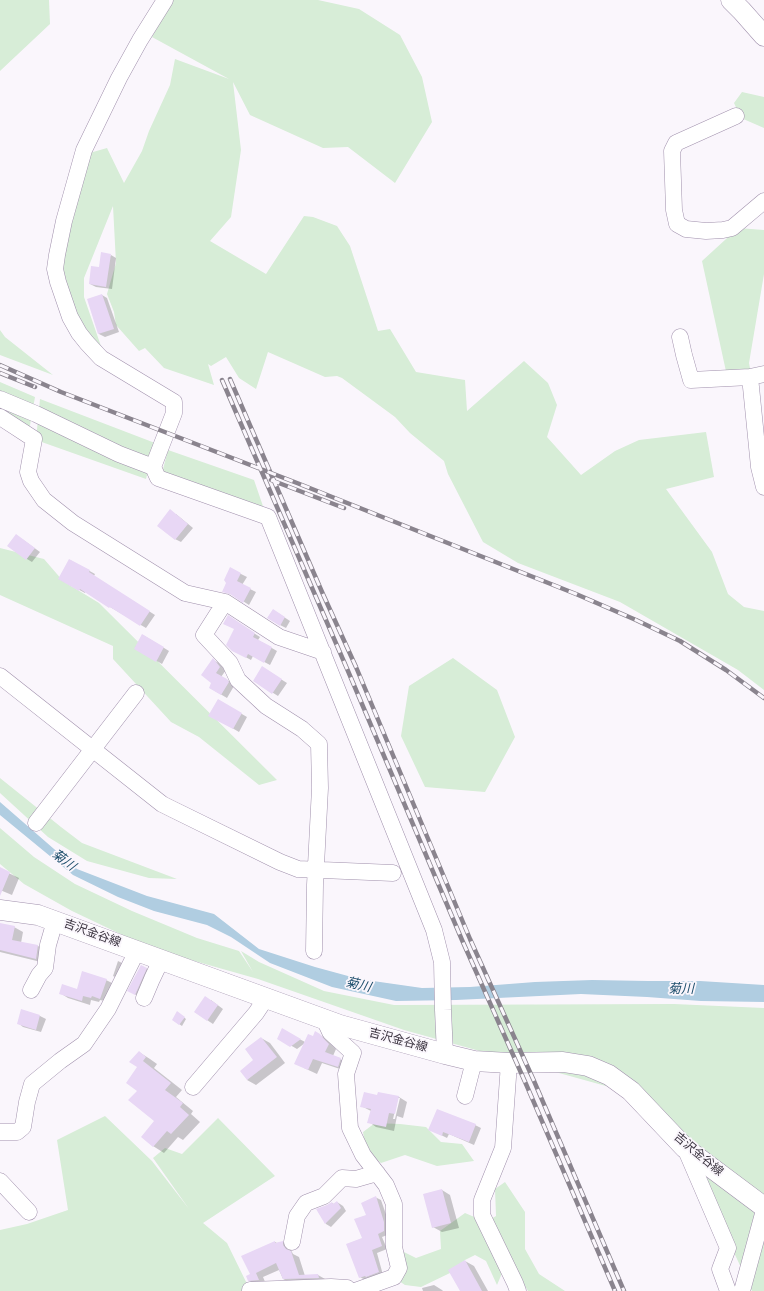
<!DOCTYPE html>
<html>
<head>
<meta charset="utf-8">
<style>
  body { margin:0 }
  canvas { display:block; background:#faf6fc }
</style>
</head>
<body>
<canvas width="764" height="1291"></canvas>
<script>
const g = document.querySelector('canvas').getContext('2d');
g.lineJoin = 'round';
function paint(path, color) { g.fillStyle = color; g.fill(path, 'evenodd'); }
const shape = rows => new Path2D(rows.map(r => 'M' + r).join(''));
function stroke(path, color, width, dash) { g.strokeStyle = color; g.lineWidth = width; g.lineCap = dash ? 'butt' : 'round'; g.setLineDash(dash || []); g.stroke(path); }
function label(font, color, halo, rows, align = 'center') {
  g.font = font + ' "Source Sans 3","Noto Sans JP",sans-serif'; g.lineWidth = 3.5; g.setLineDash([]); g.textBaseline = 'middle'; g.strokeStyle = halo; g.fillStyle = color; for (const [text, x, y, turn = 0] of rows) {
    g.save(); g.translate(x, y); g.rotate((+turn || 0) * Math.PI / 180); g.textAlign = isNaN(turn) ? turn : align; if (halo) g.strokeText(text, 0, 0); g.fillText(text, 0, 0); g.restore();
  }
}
paint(shape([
  [0,0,49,0,50,24,0,71],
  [173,0,318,0,359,9,400,35,422,77,432,122,395,183,348,147,323,148,250,115,233,82,241,150,231,217,210,241,266,274,304,216,313,217,337,226,350,246,378,331,390,329,416,372,465,380,467,411,524,361,548,383,557,405,547,437,581,475,615,451,639,440,706,432,714,477,666,489,712,552,728,594,744,607,764,611,764,690,738,670,620,602,518,563,483,542,448,474,444,461,410,433,395,417,342,378,337,376,325,377,268,352,256,389,239,378,226,357,211,366,208,364,214,385,164,368,145,348,139,351,116,325,114,312,107,294,116,263,113,206,84,278,84,297,103,352,87,337,67,295,61,270,86,154,107,148,124,183,142,151,149,131,170,85,175,59,229,79,152,37],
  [742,92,764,97,764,128,741,118,734,103],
  [738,228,764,230,764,274,749,363,751,374,727,376,702,261],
  [0,330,5,337,53,375,0,355],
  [0,382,35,397,29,431,0,412],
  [40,399,155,443,146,479,36,440],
  [168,450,254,480,265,512,162,473],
  [0,548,44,559,63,581,99,603,277,780,259,785,199,737,171,722,113,659,113,646,0,595],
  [453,658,497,690,515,737,485,792,425,787,401,736,409,686],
  [0,778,61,827,82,843,177,879,149,878,87,861,48,837,0,793],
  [0,828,34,857,75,884,132,911,197,938,239,951,253,972,241,951,259,962,324,991,394,1005,674,1004,764,1008,764,1291,752,1291,685,1148,613,1088,404,1030,258,979,152,949,72,911,24,884,0,864],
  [105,1116,152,1161,189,1209,153,1158,165,1148,182,1154,218,1118,275,1176,203,1223,227,1243,250,1290,253,1291,0,1291,0,1230,27,1224,68,1210,57,1140],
  [375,1123,400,1124,426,1127,441,1142,462,1144,474,1161,437,1166,405,1155,381,1163,371,1155,365,1144,363,1132],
  [505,1182,525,1212,525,1249,539,1274,565,1291,528,1291,508,1259,497,1285,486,1261,475,1255,465,1260,450,1273,421,1287,405,1285,396,1279,394,1247,416,1258,441,1249,440,1231,465,1213,486,1222,496,1216,495,1189]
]), '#d7edd7');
paint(shape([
  [0,802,77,869,147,896,214,914,259,949,315,967,359,979,422,988,470,987,535,982,592,980,648,981,700,981,764,985,764,1002,701,1001,647,997,581,994,456,1000,396,1001,332,987,270,963,231,937,207,925,154,911,118,897,73,875,0,815]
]), '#b0cde1');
paint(shape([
  [111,255,116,258,112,289,96,287,90,284],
  [102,295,107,298,119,332,105,337,99,334],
  [176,514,193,528,181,542,175,539],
  [22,539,40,552,32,562,27,559],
  [70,560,95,574,94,576,155,615,146,628,110,607,86,591,85,593,59,579],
  [231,569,247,577,242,585,256,592,249,605,235,596,223,591,227,583],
  [278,613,290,621,286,628,280,625],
  [233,620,260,637,258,640,277,651,270,665,253,656,251,660,238,653],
  [143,635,169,651,162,664,135,648],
  [213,660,219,663,226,670,221,677,233,683,234,686,227,698,210,688,213,683],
  [268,671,287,683,278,696,254,681],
  [218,700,247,717,239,732,210,715],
  [0,869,19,878,12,895,0,890],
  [0,924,14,927,23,932,21,943,38,946,47,951,45,963,0,952],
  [118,961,126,965,119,979,113,976],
  [146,968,152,972,141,997,134,994],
  [106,980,114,984,109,1002,100,1000,99,1002,91,1000,90,1005,68,998,60,993,77,990],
  [211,1000,223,1009,213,1024,195,1012],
  [22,1010,40,1016,46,1019,41,1032,23,1027,18,1023],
  [180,1014,186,1019,182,1026,179,1024],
  [283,1030,305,1042,320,1035,328,1040,336,1049,333,1056,349,1063,346,1071,322,1063,317,1074,304,1068,305,1043,297,1049,278,1038],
  [261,1038,270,1043,285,1063,256,1085,247,1080,255,1060],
  [139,1052,150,1059,157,1064,154,1068,182,1090,176,1097,193,1111,191,1114,200,1122,183,1140,178,1137,164,1153,153,1146,155,1121,138,1091],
  [379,1093,399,1097,407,1102,403,1118,397,1116,394,1131,376,1127,369,1122,371,1111,361,1106,378,1096],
  [398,1098,400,1098,395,1119,393,1119],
  [475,1125,481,1128,474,1145,449,1134,447,1138,435,1132],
  [442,1190,450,1195,459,1228,442,1232,433,1227],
  [375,1197,381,1200,390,1226,390,1234,382,1237,387,1249,377,1253,383,1275,365,1280,360,1277,363,1239,367,1215],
  [337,1202,343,1206,346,1211,331,1227,326,1224,318,1210,332,1203,334,1204],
  [275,1242,277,1243,283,1242,290,1246,291,1250,293,1254,299,1257,305,1276,318,1275,325,1279,291,1283,283,1279,279,1270,263,1277,266,1284,256,1285,248,1280],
  [465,1261,474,1266,488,1291,461,1291],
  [434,1285,442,1290,443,1291,423,1291,422,1288]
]), '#0003');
paint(shape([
  [101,252,111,254,106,287,89,284,91,266,99,267],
  [102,294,114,329,98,334,87,299],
  [170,509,188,524,175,540,157,526],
  [16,534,35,548,26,560,7,546],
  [69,559,90,570,89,572,150,611,140,626,110,607,109,608,80,589,79,591,58,579],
  [230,567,241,573,237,581,251,588,243,603,230,594,222,592,226,583,224,580],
  [273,609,285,617,280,626,267,618],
  [228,615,255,633,253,637,272,647,264,663,248,654,246,658,232,651,226,645,234,629,223,624],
  [142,634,164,647,156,662,134,649],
  [213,658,220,667,216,673,227,679,229,682,221,695,209,688,211,683,201,675],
  [262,666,282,679,272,694,253,681],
  [218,699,242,713,233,729,208,716],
  [0,867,10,872,0,896],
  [0,923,15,926,12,940,38,945,36,959,0,950],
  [141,965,147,968,135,995,127,991],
  [82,971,107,979,100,999,92,996,91,998,83,996,82,1001,59,994,62,984,77,989],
  [205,996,218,1005,207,1021,194,1012],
  [21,1009,40,1015,36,1030,17,1024],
  [177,1011,185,1017,179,1025,172,1020],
  [282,1028,301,1039,290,1047,277,1039],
  [315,1031,320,1034,324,1039,329,1044,325,1052,341,1058,338,1067,313,1059,308,1070,294,1064,308,1034,313,1036],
  [261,1037,277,1057,247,1080,240,1071,253,1060,245,1049],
  [139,1051,146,1057,143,1061,171,1083,165,1090,183,1103,180,1107,189,1115,171,1134,167,1131,153,1147,141,1137,154,1121,128,1100,137,1091,126,1083,137,1067,129,1062],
  [364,1092,377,1095,378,1092,399,1096,395,1114,389,1113,386,1127,367,1123,371,1109,360,1107],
  [437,1109,476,1124,469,1142,443,1132,442,1136,428,1130],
  [442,1189,451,1223,432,1228,423,1194],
  [376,1196,384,1222,384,1231,378,1234,382,1246,372,1250,379,1272,366,1277,365,1276,359,1278,346,1244,362,1238,354,1219,366,1215,361,1203],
  [337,1201,341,1208,325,1224,316,1209,327,1205,332,1202,333,1204],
  [275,1241,275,1243,283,1241,283,1245,286,1249,291,1251,299,1275,318,1274,319,1278,283,1279,276,1263,256,1273,259,1280,248,1281,246,1276,250,1274,241,1256],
  [465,1260,482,1291,460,1291,448,1270]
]), '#e8d7f5');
const minor = shape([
  [736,116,676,143,672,151,674,210,677,224,686,229,706,231,723,230,732,228,764,201],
  [680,337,684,355,691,380,750,377,764,374],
  [750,377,759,467,764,487],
  [0,399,36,414,119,454,153,467,158,478,268,517,434,930,442,962,443,1010,445,1054],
  [0,417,34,439,28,472,31,481,44,500,73,523,185,593,225,602,279,637,323,652],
  [153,467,174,413,174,402,101,358,87,343,79,333,70,317,58,282,55,269,57,255,64,221,84,150,119,78,140,40,165,0],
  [225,602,204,635,230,663,238,680,266,706,302,729,319,744,320,788,315,885,314,951],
  [0,676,162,804,172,809,280,862,298,869,393,873],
  [36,823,136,693],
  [31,990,39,975,45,968,48,945,55,921],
  [144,998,152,979,161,960],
  [324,1019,330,1032,353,1053,346,1074,350,1128,363,1155,386,1185,394,1204,394,1247,399,1268,394,1277,355,1291],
  [509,1063,503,1148,482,1200,482,1215,515,1283,518,1291],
  [193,1087,256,1013,266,998],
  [465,1096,474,1061],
  [0,1132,17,1132,23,1127,27,1102,32,1084,60,1061,84,1044,108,1009,137,951],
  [685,1148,728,1248,720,1269,728,1291],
  [0,1181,29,1212],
  [292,1242,297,1216,306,1203,324,1196,342,1178,356,1179,377,1173],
  [250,1290,331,1287,347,1288,349,1291],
  [742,1291,764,1210]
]);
const major = shape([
  [731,0,742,11,764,36],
  [0,910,38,915,340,1025,445,1054,474,1061,509,1063,563,1062,588,1066,609,1075,631,1091,685,1148,764,1207]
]);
stroke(minor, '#a090ac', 17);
stroke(major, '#a090ac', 21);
stroke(minor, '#fff', 16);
stroke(major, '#fff', 20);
const rail = shape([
  [0,365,61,392,297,483,576,594,636,620,680,641,726,670,764,698],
  [0,373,35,387],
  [230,379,322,592,356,667,470,939,534,1081,624,1291],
  [222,380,348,671,462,940,526,1084,615,1291],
  [271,480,344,508]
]);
stroke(rail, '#8a848e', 4.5);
stroke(rail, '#faf6fc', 3, [9]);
label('12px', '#3a333f', '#faf6fc', [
  ["吉沢金谷線",92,934,20],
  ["吉沢金谷線",398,1041,15],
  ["吉沢金谷線",698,1155,40]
]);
label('italic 13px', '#1c4d6b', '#faf6fc', [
  ["菊川",63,861,37],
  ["菊川",358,986,13],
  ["菊川",681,990]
]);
</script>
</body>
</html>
